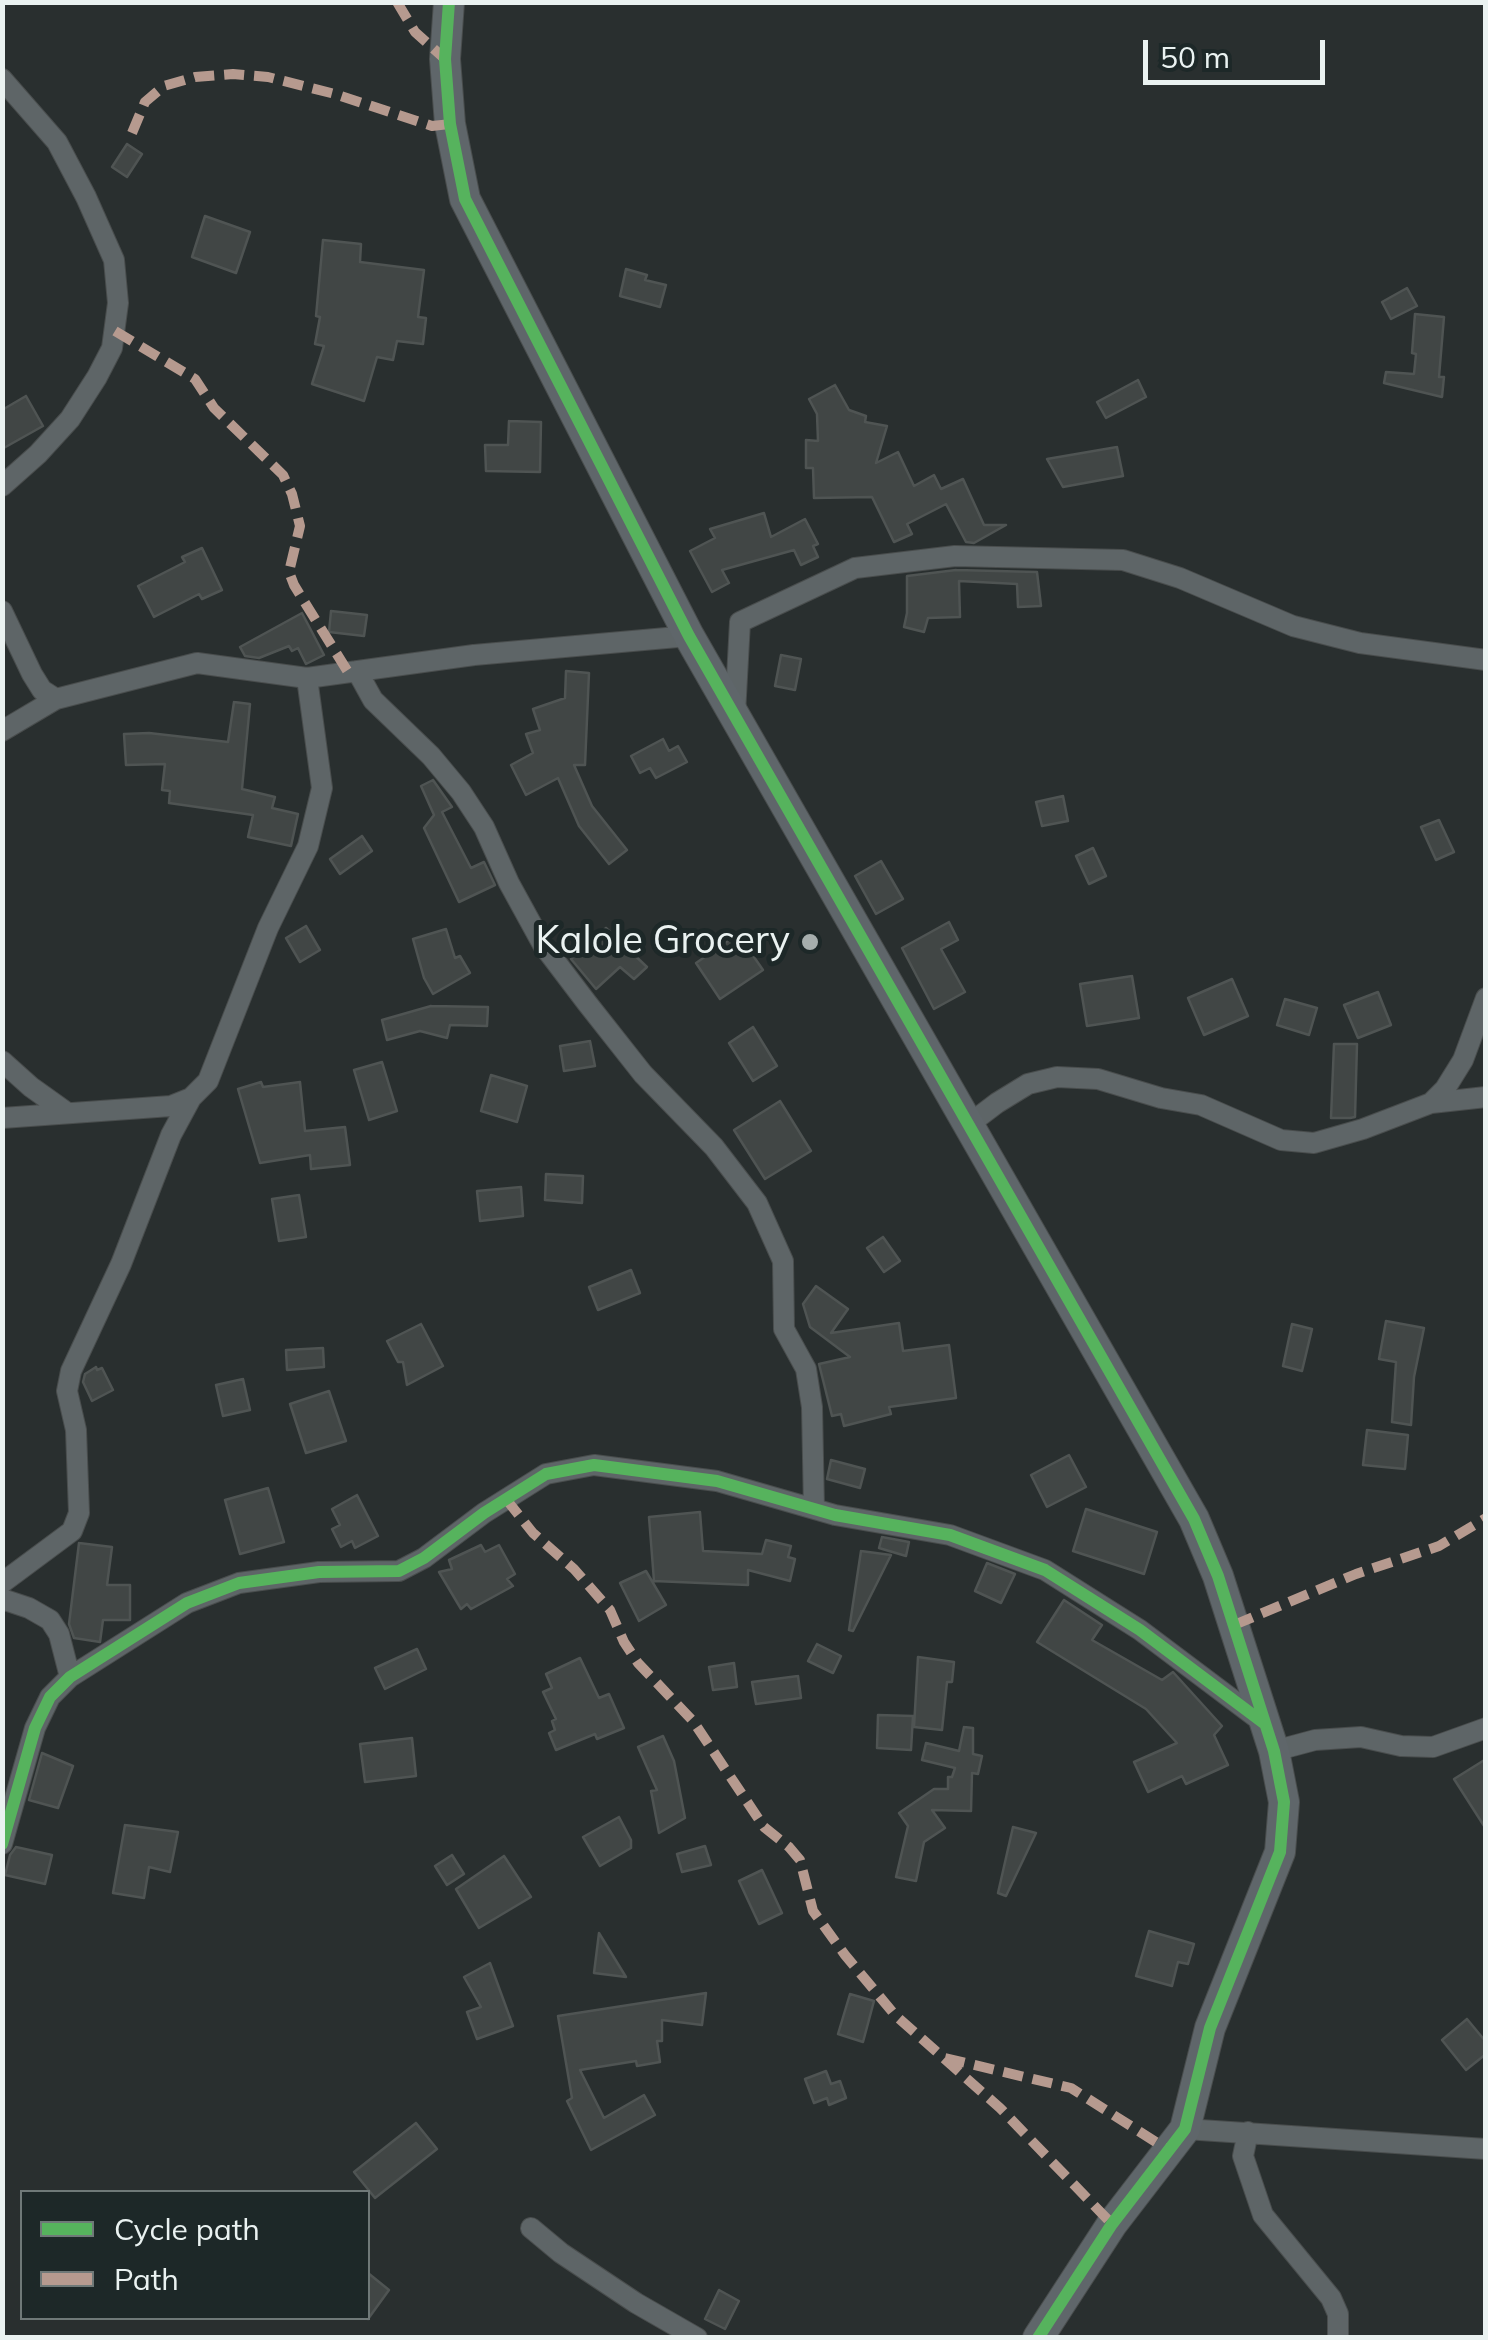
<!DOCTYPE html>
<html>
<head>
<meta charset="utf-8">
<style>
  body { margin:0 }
  #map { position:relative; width:1488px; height:2340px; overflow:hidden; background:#292f2f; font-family:Mulish,sans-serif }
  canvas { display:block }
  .frame { position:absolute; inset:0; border:5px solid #eaf2f1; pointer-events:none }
  .legend { position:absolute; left:20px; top:2190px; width:350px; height:130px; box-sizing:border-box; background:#1d2828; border:2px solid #6f7978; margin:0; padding:12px 18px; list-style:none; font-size:30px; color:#eaf2f1 }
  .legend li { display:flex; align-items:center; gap:20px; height:50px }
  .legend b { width:50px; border:2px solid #6f7978 }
  .scale { position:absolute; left:1143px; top:40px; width:182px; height:45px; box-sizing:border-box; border:5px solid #eaf2f1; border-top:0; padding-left:12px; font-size:30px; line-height:35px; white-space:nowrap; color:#eaf2f1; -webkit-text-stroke:8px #1d2828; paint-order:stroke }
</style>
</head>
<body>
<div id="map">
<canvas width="1488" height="2340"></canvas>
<div class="frame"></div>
<ul class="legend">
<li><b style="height:12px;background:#56b35d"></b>Cycle path</li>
<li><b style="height:12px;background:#b69a8f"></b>Path</li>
</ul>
<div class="scale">50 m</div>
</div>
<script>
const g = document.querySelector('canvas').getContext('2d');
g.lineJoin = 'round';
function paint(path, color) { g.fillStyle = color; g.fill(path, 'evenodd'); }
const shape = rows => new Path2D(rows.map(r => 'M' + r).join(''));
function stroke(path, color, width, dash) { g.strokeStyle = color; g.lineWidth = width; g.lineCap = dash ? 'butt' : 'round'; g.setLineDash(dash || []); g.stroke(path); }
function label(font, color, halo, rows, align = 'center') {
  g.font = font + ' Mulish,sans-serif'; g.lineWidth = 10; g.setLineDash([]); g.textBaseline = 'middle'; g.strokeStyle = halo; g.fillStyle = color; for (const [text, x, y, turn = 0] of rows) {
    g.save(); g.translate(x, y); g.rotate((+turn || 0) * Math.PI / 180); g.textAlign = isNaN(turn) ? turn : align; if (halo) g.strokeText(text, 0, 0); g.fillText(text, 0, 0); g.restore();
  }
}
const building = shape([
  [127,144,142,154,127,177,112,167,127,144],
  [205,216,250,232,236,273,192,257,205,216],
  [323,240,361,244,360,262,424,270,418,317,426,318,423,344,397,341,393,360,377,357,364,401,312,384,324,346,315,344,320,317,316,316,323,240],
  [626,269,647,275,645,280,666,285,660,307,620,296,626,269],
  [1407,288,1417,306,1391,319,1382,302,1407,288],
  [1415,314,1444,317,1439,377,1444,377,1442,397,1384,383,1386,372,1414,374,1416,354,1412,353,1415,314],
  [1138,380,1146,397,1106,418,1097,402,1138,380],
  [835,385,849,410,866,416,865,422,887,426,876,463,898,452,914,486,934,475,941,489,963,479,984,525,1006,525,974,543,966,542,946,504,907,524,912,534,894,542,872,497,814,498,813,468,806,468,806,440,818,441,817,414,809,399,835,385],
  [26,396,43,426,2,449,2,410,26,396],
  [509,421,541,422,540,472,486,471,485,445,508,445,509,421],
  [1117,447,1123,476,1063,487,1047,459,1117,447],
  [764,513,771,537,805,519,818,544,813,546,818,557,801,565,794,550,722,570,729,583,712,592,690,551,715,538,710,529,764,513],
  [202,548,222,590,202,599,199,594,154,617,138,586,185,562,182,557,202,548],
  [956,570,1037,572,1041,606,1018,607,1017,584,959,581,960,617,928,618,924,632,904,627,907,613,907,576,956,570],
  [331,611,367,615,364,636,329,632,331,611],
  [302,613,324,655,306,664,298,648,292,651,289,646,259,658,245,656,240,647,302,613],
  [781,655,801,659,795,690,775,686,781,655],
  [566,671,589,673,585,765,574,765,592,806,627,850,609,864,579,826,558,778,526,795,511,765,533,753,526,734,540,730,533,709,565,698,566,671],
  [234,702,250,704,242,789,275,797,272,808,298,814,291,846,248,837,253,815,169,803,170,791,162,790,165,764,126,765,124,734,149,733,228,742,234,702],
  [663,739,669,751,678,746,687,762,656,778,650,768,640,773,631,756,663,739],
  [433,780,452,807,442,812,471,868,484,862,495,885,459,902,424,828,434,815,421,786,433,780],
  [1063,796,1068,821,1042,826,1036,802,1063,796],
  [1439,820,1454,852,1436,860,1421,827,1439,820],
  [362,836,372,851,340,874,330,859,362,836],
  [1093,848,1106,876,1089,884,1076,856,1093,848],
  [881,861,903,899,876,914,855,876,881,861],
  [949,922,958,940,941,949,965,992,934,1009,902,948,949,922],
  [306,926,320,950,300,962,286,938,306,926],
  [606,928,647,967,634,979,620,967,596,989,571,959,606,928],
  [446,929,455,958,460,956,470,973,433,994,424,978,413,939,446,929],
  [738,934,763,970,720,999,696,963,738,934],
  [1132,976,1139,1018,1087,1026,1080,984,1132,976],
  [1232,979,1248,1016,1204,1035,1188,998,1232,979],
  [1378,992,1391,1025,1358,1038,1344,1005,1378,992],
  [1285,999,1317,1008,1309,1035,1277,1025,1285,999],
  [431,1006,488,1007,487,1026,450,1025,447,1038,420,1031,387,1040,382,1020,431,1006],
  [753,1027,777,1066,753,1081,729,1043,753,1027],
  [590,1041,595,1066,564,1071,560,1046,590,1041],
  [1334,1044,1357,1044,1355,1117,1350,1118,1331,1118,1334,1044],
  [382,1062,397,1111,369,1120,354,1070,382,1062],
  [491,1075,527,1086,517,1122,481,1111,491,1075],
  [261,1082,263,1087,300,1082,305,1131,345,1127,350,1165,311,1169,310,1155,260,1163,238,1089,261,1082],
  [780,1101,811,1151,765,1179,734,1130,780,1101],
  [546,1174,583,1176,582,1203,545,1200,546,1174],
  [521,1187,523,1216,480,1221,477,1191,521,1187],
  [299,1195,306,1237,279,1241,272,1199,299,1195],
  [883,1237,900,1261,884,1272,867,1248,883,1237],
  [631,1270,640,1293,598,1310,589,1287,631,1270],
  [816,1286,848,1309,831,1333,899,1323,903,1351,949,1345,956,1398,889,1407,891,1414,844,1426,841,1414,832,1416,819,1364,850,1357,810,1327,803,1304,816,1286],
  [1386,1321,1424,1328,1414,1377,1411,1425,1392,1422,1396,1362,1379,1359,1386,1321],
  [421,1324,443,1366,407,1385,403,1362,398,1362,387,1341,421,1324],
  [1292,1324,1312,1329,1302,1371,1283,1366,1292,1324],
  [323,1348,324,1367,287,1370,286,1350,323,1348],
  [96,1367,97,1370,102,1368,113,1390,92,1401,83,1382,85,1374,96,1367],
  [243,1379,250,1410,223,1416,216,1385,243,1379],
  [329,1391,346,1441,306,1453,290,1404,329,1391],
  [1367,1430,1408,1435,1405,1469,1363,1465,1367,1430],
  [1069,1455,1086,1487,1047,1507,1031,1475,1069,1455],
  [831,1460,865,1469,860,1488,827,1479,831,1460],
  [268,1488,284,1542,240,1554,225,1500,268,1488],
  [357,1495,378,1536,355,1548,352,1541,341,1547,332,1529,340,1525,332,1509,357,1495],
  [1086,1509,1157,1532,1144,1574,1073,1551,1086,1509],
  [700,1512,703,1551,762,1554,766,1540,791,1546,788,1557,795,1559,790,1581,748,1570,748,1585,654,1581,649,1517,700,1512],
  [882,1537,909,1542,906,1556,879,1548,882,1537],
  [79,1543,112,1547,107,1585,130,1585,130,1620,103,1620,100,1642,74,1638,69,1624,79,1543],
  [481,1545,485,1552,499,1545,515,1574,507,1579,513,1586,471,1609,467,1604,461,1609,439,1572,452,1569,449,1560,481,1545],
  [861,1551,891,1555,853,1631,849,1630,861,1551],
  [987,1563,1015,1574,1001,1603,975,1591,987,1563],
  [646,1571,666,1605,639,1621,620,1583,646,1571],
  [1064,1600,1102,1625,1092,1640,1162,1680,1173,1672,1222,1726,1214,1735,1228,1765,1186,1784,1182,1776,1148,1792,1134,1762,1177,1743,1146,1709,1037,1642,1064,1600],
  [817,1644,841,1656,833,1673,808,1661,817,1644],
  [417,1649,426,1669,385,1689,375,1668,417,1649],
  [918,1657,954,1662,952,1682,947,1682,942,1730,914,1727,918,1657],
  [580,1658,599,1698,609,1694,624,1728,597,1739,595,1734,556,1750,549,1733,555,1730,552,1721,556,1719,543,1692,552,1688,546,1674,580,1658],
  [734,1663,737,1687,713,1690,709,1667,734,1663],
  [798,1676,801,1698,756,1704,752,1682,798,1676],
  [878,1715,913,1716,911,1750,877,1748,878,1715],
  [964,1727,973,1728,973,1754,982,1756,978,1774,972,1773,971,1811,932,1810,945,1828,924,1842,916,1881,896,1877,908,1826,899,1813,934,1789,948,1789,948,1777,952,1777,955,1768,922,1760,926,1743,959,1751,964,1727],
  [663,1736,674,1761,685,1818,659,1833,651,1791,657,1790,638,1747,663,1736],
  [412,1738,416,1776,365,1782,360,1744,412,1738],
  [42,1753,73,1766,58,1808,29,1800,42,1753],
  [1486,1759,1486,1829,1454,1779,1486,1759],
  [619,1817,631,1840,631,1848,600,1866,583,1837,619,1817],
  [125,1825,178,1832,170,1872,149,1867,144,1898,113,1893,125,1825],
  [1013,1827,1036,1833,1006,1896,998,1893,1013,1827],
  [705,1846,711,1865,682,1872,677,1854,705,1846],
  [16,1847,52,1855,45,1884,5,1875,10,1855,16,1847],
  [452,1855,464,1874,447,1885,435,1866,452,1855],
  [504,1856,531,1897,479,1928,456,1889,504,1856],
  [762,1870,782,1913,759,1924,739,1881,762,1870],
  [1149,1931,1194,1944,1188,1964,1178,1962,1172,1986,1136,1976,1149,1931],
  [599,1933,626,1977,594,1973,599,1933],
  [490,1963,513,2026,477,2039,467,2012,481,2007,464,1977,490,1963],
  [706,1993,702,2025,662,2020,662,2041,657,2041,660,2062,637,2066,636,2061,580,2070,604,2118,644,2095,655,2115,591,2150,567,2101,572,2098,558,2016,706,1993],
  [850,1994,874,2001,863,2042,838,2034,850,1994],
  [1467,2019,1486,2042,1486,2054,1466,2070,1442,2040,1467,2019],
  [826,2071,831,2084,840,2081,846,2098,829,2105,827,2098,814,2103,805,2079,826,2071],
  [416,2123,437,2149,375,2198,354,2172,416,2123],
  [368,2273,389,2290,368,2319,368,2273],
  [719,2290,739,2301,725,2329,705,2319,719,2290]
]);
paint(building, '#414645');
stroke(building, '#4f5453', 2.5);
const street = shape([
  [2,79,57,142,86,197,114,260,118,303,112,348,97,377,70,419,38,454,2,486],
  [2,611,32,674,42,690,56,699,197,663,307,678],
  [357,671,373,700,431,756,461,792,484,827,509,883,543,945,587,1003,643,1074,714,1147,757,1203,783,1261,784,1329,806,1369,812,1407,814,1509],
  [735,714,740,622,855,568,955,556,1123,560,1180,578,1293,626,1360,643,1486,660],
  [2,731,56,699],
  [2,1061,31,1087,66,1112],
  [1431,1103,1486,1097],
  [2,1118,171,1106,191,1098,208,1081,268,928,308,846,322,788,307,678,474,655,689,636],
  [968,1125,997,1103,1028,1084,1057,1077,1098,1079,1161,1098,1201,1105,1281,1140,1314,1143,1363,1129,1431,1103,1445,1089,1463,1060,1486,998],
  [2,1583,72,1531,79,1513,76,1430,67,1391,71,1371,121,1264,171,1135,191,1098],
  [2,1599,29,1608,50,1620,59,1634,70,1677],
  [1274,1751,1315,1740,1361,1737,1401,1746,1433,1747,1486,1728],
  [2,1844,35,1728,50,1697,70,1677,187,1603,239,1583,319,1572,399,1571,424,1558,484,1513,546,1474,594,1465,717,1481,835,1515,950,1535,1045,1570,1140,1630,1265,1724],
  [1185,2129,1486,2149],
  [1248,2132,1243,2156,1263,2215,1331,2298,1338,2314,1338,2338],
  [531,2228,561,2253,636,2303,697,2338]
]);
const secondary = shape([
  [449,2,445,59,450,124,465,199,689,636,1194,1519,1218,1576,1274,1751,1284,1802,1280,1852,1210,2028,1185,2129,1112,2224,1038,2338]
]);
stroke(street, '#494d4d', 22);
stroke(secondary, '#494d4d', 32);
stroke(street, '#5e6567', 20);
stroke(secondary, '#5f666a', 30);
stroke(shape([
  [397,2,415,32,445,59],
  [132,133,145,102,164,86,195,77,233,74,268,77,335,94,432,126,450,124],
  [115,331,195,379,214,408,283,475,292,494,300,526,289,572,294,585,348,672],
  [506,1499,533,1533,574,1569,610,1610,624,1642,638,1663,693,1721,764,1827,789,1847,800,1860,813,1911,845,1955,895,2015,1000,2108,1112,2224],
  [1234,1625,1356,1574,1439,1546,1486,1518],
  [945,2058,1071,2088,1170,2151]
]), '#b69a8f', 10, [20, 10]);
stroke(shape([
  [449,2,445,59,450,124,465,199,689,636,1194,1519,1218,1576,1274,1751,1284,1802,1280,1852,1210,2028,1185,2129,1112,2224,1038,2338],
  [2,1844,35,1728,50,1697,70,1677,187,1603,239,1583,319,1572,399,1571,424,1558,484,1513,546,1474,594,1465,717,1481,835,1515,950,1535,1045,1570,1140,1630,1265,1724]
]), '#56b35d', 12);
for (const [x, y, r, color] of [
  [810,942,10,"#a6aead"]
]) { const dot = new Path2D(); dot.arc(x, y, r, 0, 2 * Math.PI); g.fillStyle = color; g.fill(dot); stroke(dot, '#1d2828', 4); }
label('38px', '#eaf2f1', '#1d2828', [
  ["Kalole Grocery",790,942]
], 'right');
</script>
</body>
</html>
